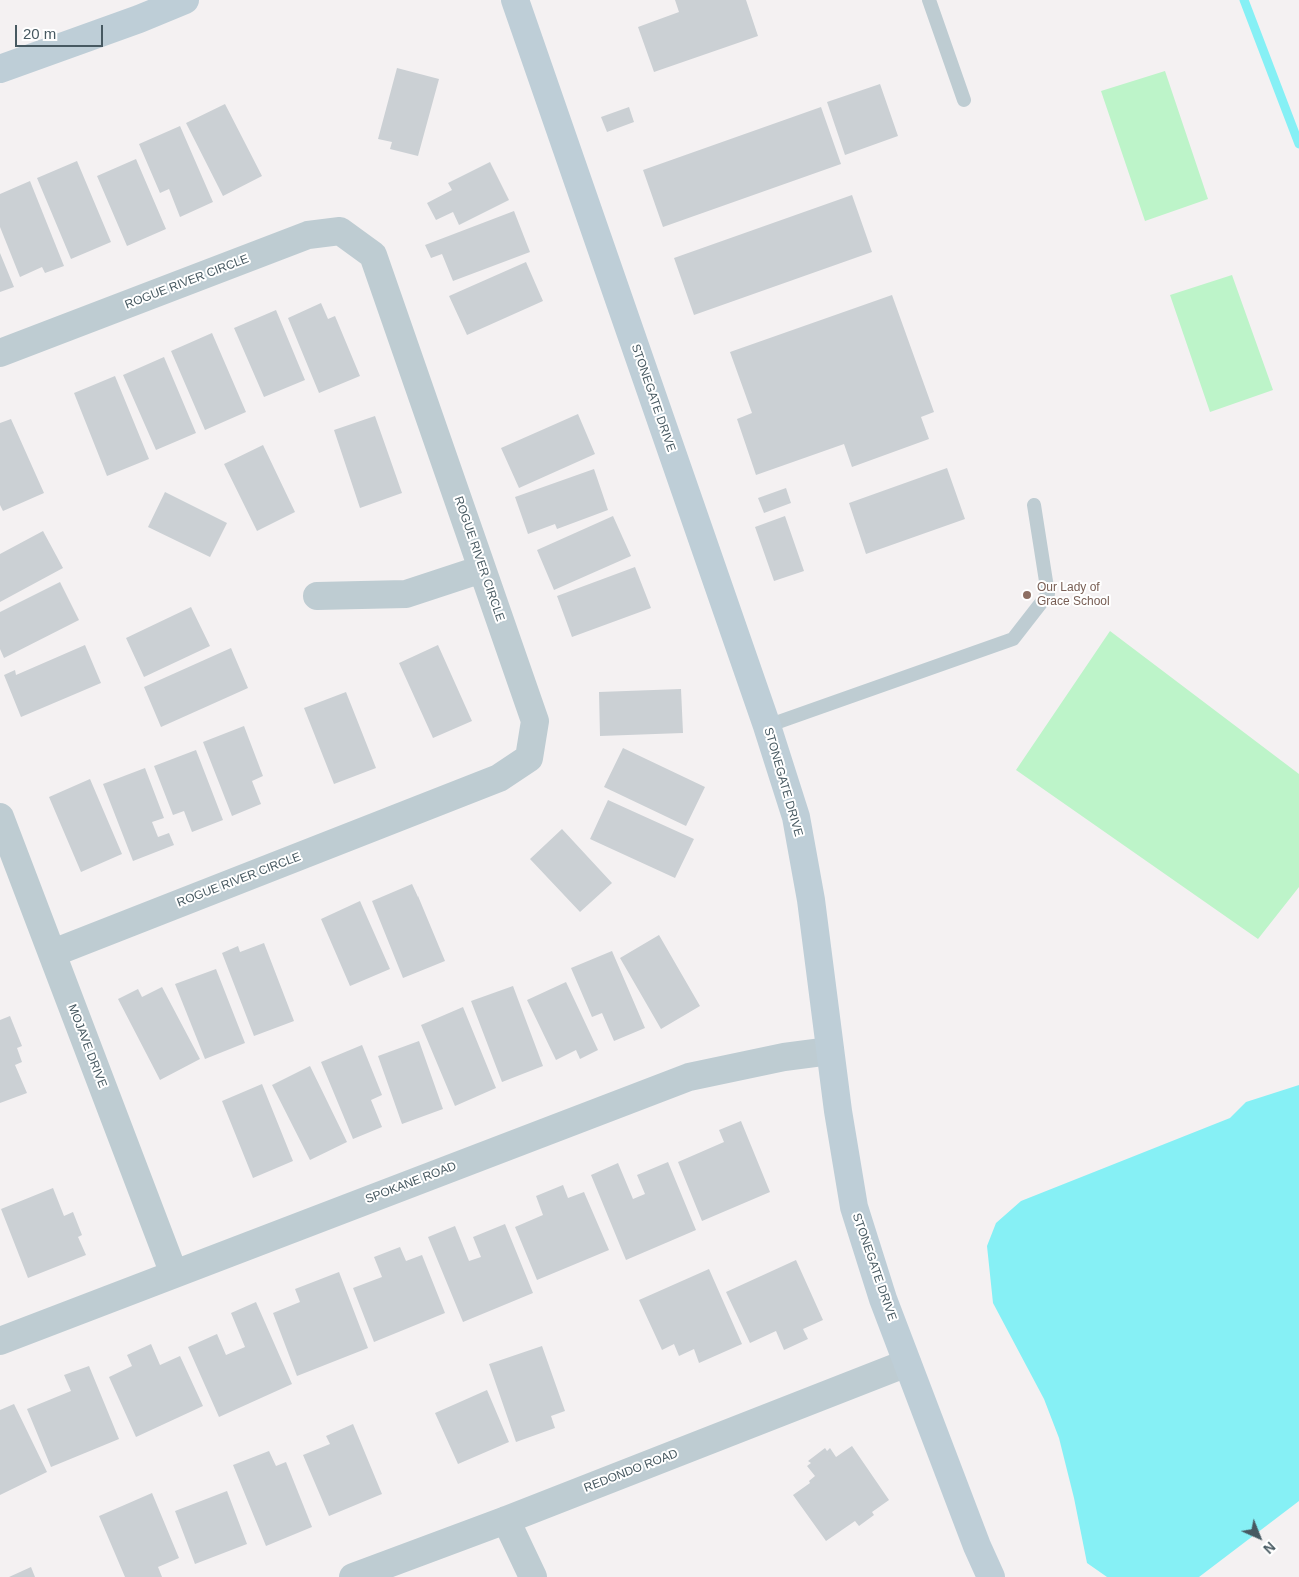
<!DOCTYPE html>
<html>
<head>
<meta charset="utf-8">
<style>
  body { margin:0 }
  #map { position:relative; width:1299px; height:1577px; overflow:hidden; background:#f4f1f2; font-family:Helvetica,sans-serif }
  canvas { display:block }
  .north { position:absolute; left:1234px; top:1512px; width:50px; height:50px; -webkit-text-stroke:4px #fff; paint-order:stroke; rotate:136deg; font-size:14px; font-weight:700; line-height:20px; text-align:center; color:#475961 }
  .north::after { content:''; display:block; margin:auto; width:18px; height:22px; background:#475961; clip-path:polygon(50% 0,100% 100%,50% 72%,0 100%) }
  .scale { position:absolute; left:15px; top:25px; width:88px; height:22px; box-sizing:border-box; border:2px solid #475961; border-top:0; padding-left:6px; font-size:15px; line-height:18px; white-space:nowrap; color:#475961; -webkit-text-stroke:4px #fff; paint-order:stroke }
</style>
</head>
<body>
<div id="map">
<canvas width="1299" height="1577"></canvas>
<div class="north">N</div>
<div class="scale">20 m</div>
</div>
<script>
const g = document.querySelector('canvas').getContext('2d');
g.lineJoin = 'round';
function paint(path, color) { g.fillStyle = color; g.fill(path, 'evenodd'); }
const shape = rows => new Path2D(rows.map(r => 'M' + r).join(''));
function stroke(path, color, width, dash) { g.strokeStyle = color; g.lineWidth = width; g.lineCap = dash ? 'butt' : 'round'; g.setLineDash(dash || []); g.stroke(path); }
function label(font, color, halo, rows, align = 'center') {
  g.font = font + ' Helvetica,sans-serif'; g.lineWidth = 4; g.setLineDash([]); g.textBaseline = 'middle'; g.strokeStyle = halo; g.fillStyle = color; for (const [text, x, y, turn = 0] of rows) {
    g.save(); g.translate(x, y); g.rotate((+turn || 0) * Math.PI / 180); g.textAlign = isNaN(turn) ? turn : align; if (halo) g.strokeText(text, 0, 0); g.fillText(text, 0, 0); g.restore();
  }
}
paint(shape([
  [1165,71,1208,199,1145,221,1101,91],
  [1232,275,1273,390,1210,412,1170,295],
  [1110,631,1299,774,1299,887,1258,939,1016,770]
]), '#bdf4c9');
paint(shape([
  [1299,1085,1299,1501,1199,1577,1107,1577,1087,1563,1074,1498,1059,1438,1044,1399,993,1303,987,1246,996,1223,1021,1201,1230,1118,1246,1102]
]), '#86f0f5');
stroke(shape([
  [1244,0,1299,144]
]), '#86f0f5', 9);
paint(shape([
  [675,0,746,0,758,36,654,72,638,27,679,12],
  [397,68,439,79,418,156,390,149,392,142,378,139],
  [880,84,898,136,845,155,827,102],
  [225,104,262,176,223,196,186,123],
  [629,107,634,122,607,132,601,117],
  [821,107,841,164,663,227,643,170],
  [180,126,213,202,180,217,169,189,160,193,139,144],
  [136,159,166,229,127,246,97,176],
  [77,161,111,242,71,259,37,178],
  [490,162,509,200,459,225,453,212,436,220,427,203,452,190,448,183],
  [30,181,64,266,45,273,42,267,20,277,0,227,0,194],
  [852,195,872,252,694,315,674,258],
  [514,211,530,252,453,281,442,254,431,258,425,245],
  [0,253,14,287,0,292],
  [526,262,543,301,467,335,449,296],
  [892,295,934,412,921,417,929,439,852,467,844,444,756,475,737,419,752,413,730,352],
  [321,303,328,319,335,316,360,376,319,393,288,318],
  [276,310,305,380,264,397,234,328],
  [212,333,246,412,205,430,171,351],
  [164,357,196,433,156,450,123,375],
  [115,376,149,459,107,476,74,393],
  [578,414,595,454,519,488,501,448],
  [375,416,402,493,360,508,334,430],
  [11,419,44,493,3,511,0,505,0,423],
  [263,445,295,512,257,531,224,464],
  [947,468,965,519,866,554,849,503],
  [594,469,608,510,557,529,555,524,528,534,515,497],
  [786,488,791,503,764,513,758,498],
  [165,492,227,523,210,557,148,527],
  [613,516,631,556,554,590,537,550],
  [785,516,804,571,774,581,755,527],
  [43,531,63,568,0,602,0,554],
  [635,567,651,608,572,637,557,596],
  [60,582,79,620,4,658,0,649,0,612],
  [191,607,210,646,144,677,126,638],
  [85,645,101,683,21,717,4,675,15,670,16,675],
  [438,645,472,721,433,738,399,663],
  [231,648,248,688,161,727,144,687],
  [681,689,683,733,600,736,599,692],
  [346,692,376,768,334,784,304,708],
  [244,726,263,776,252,781,261,804,232,816,203,742],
  [623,748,705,787,686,826,604,787],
  [196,750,223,820,192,832,184,811,173,815,154,766],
  [145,768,164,818,152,822,158,837,169,833,174,845,133,861,103,784],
  [90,779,122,854,81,872,49,797],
  [608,800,694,839,675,878,590,839],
  [562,829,612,883,580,912,530,859],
  [412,884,418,897,418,896,445,961,403,978,372,901],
  [360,901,390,969,350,986,321,919],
  [659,935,700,1006,661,1029,620,958],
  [264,943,294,1021,254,1036,222,953,238,946,240,952],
  [612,951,645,1028,614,1041,602,1013,592,1017,571,968],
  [216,969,245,1043,205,1059,175,984],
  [566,982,598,1050,580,1059,576,1050,556,1060,527,1000],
  [513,986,543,1066,502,1082,471,1001],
  [162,987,200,1059,160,1080,118,999,138,989,142,997],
  [463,1007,496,1088,455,1106,421,1025],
  [10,1016,22,1046,17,1048,22,1062,15,1065,27,1093,0,1103,0,1020],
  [419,1041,443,1109,402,1124,378,1056],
  [362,1045,382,1095,371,1100,382,1127,353,1139,321,1062],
  [310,1066,347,1142,310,1160,272,1085],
  [262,1084,293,1161,253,1178,222,1101],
  [741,1121,770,1192,702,1221,678,1162,724,1142,719,1130],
  [668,1162,696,1230,626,1260,591,1175,618,1163,633,1199,645,1194,637,1175],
  [563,1185,568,1198,584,1192,609,1250,537,1280,515,1227,543,1215,536,1196],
  [53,1188,64,1216,73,1212,82,1235,78,1237,86,1255,28,1278,1,1209],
  [505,1224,533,1293,463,1322,428,1237,455,1226,469,1261,481,1257,473,1237],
  [400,1247,406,1261,422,1255,445,1313,374,1342,353,1288,382,1277,374,1257],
  [796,1260,823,1320,803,1329,808,1339,784,1350,776,1331,750,1343,726,1292],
  [709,1269,742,1344,699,1363,694,1349,679,1356,674,1344,662,1350,639,1300],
  [339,1272,368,1348,297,1376,273,1313,300,1302,295,1289],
  [256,1302,292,1384,219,1417,188,1347,217,1334,226,1355,245,1347,231,1313],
  [151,1344,160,1365,180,1356,203,1406,136,1437,109,1377,132,1366,127,1355],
  [542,1346,565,1411,551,1416,555,1428,516,1442,489,1364],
  [89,1366,119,1439,51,1467,27,1409,71,1391,64,1375],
  [487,1390,509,1442,458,1464,435,1413],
  [14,1404,47,1472,0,1495,0,1410],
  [353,1424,382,1494,329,1516,303,1455,330,1444,326,1436],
  [852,1446,889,1500,872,1512,874,1515,859,1526,855,1521,826,1541,793,1495,810,1483,809,1481,815,1476,807,1466,811,1463,808,1461,825,1448,827,1451,830,1448,836,1457],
  [269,1451,276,1466,286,1462,312,1527,266,1546,233,1465],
  [227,1491,247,1544,195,1564,175,1511],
  [152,1493,179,1558,158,1567,162,1577,125,1577,99,1516],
  [31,1567,35,1577,9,1577]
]), '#cbd0d4');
stroke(shape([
  [929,0,964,100],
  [767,726,1013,639,1048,594,1034,505]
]), '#beccd2', 14);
stroke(shape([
  [0,353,308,235,340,231,373,255,535,721,529,758,499,778,53,953],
  [317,596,406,594,482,569],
  [0,817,174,1274],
  [0,1341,689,1077,784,1057,830,1051],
  [506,1520,533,1577],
  [353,1577,506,1520,907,1363]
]), '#beccd2', 28);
stroke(shape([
  [515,0,767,726,796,817,811,900,838,1111,854,1207,883,1299,977,1546,991,1577],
  [0,69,139,19,185,0]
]), '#beced7', 28);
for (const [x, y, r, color] of [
  [1027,595,5,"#8d6e63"]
]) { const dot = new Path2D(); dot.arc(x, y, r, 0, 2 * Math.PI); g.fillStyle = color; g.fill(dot); stroke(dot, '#fff', 2); }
label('12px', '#475961', '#fff', [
  ["ROGUE RIVER CIRCLE",187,282,-21],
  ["STONEGATE DRIVE",653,398,71],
  ["ROGUE RIVER CIRCLE",479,559,71],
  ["STONEGATE DRIVE",783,782,74],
  ["ROGUE RIVER CIRCLE",239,880,-21],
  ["MOJAVE DRIVE",87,1046,69],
  ["SPOKANE ROAD",411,1183,-21],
  ["STONEGATE DRIVE",874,1267,71],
  ["REDONDO ROAD",631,1471,-21]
]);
label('12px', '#785e54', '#fff', [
  ["Our Lady of",1037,588],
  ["Grace School",1037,602]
], 'left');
</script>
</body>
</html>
